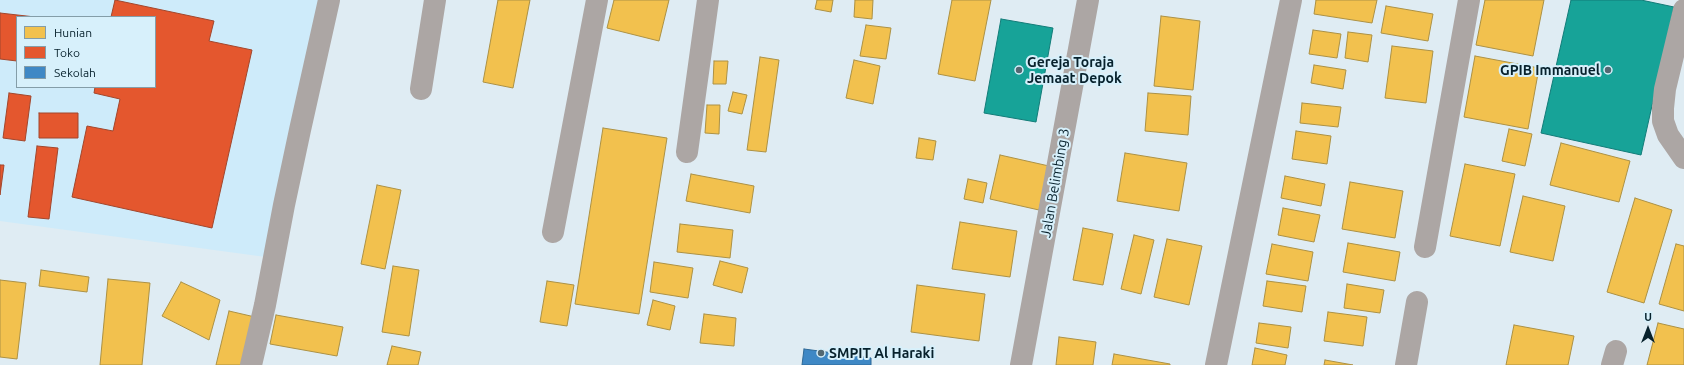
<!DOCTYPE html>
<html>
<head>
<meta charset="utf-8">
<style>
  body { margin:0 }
  #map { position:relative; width:1684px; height:365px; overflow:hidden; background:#dfecf3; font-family:Ubuntu,sans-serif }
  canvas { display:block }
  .legend { position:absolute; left:16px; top:16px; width:140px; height:72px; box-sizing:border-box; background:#d7f0fb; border:1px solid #849da8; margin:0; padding:5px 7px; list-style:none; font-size:12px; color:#07212c }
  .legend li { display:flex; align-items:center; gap:8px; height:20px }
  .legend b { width:20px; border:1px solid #849da8 }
  .north { position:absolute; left:1628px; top:309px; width:40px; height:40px; -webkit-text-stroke:3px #d7f0fb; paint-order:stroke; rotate:0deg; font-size:11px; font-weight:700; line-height:16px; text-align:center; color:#07212c }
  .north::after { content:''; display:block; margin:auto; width:14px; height:18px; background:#07212c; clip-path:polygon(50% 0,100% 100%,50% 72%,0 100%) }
</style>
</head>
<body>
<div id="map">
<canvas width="1684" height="365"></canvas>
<ul class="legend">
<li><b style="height:11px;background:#f2c14e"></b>Hunian</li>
<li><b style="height:11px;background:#e4572e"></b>Toko</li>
<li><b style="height:11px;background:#3f88c5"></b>Sekolah</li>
</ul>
<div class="north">U</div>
</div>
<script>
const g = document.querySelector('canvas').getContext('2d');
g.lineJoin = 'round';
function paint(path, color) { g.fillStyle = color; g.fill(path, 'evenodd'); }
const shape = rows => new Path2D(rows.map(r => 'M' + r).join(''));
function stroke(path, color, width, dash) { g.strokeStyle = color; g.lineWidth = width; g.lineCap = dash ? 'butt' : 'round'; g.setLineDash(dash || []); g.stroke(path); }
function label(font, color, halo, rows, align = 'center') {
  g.font = font + ' Ubuntu,sans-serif'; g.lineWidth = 4; g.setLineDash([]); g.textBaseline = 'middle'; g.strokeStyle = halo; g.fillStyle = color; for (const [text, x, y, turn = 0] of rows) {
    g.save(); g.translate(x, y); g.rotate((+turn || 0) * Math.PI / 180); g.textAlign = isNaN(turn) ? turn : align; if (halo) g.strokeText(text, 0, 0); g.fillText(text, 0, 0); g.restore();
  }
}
paint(shape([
  [0,0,336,0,273,258,0,221],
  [17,17,155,17,155,87,17,87]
]), '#ceebfa');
const homes = shape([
  [498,0,530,0,513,88,483,82,498,0],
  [614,0,669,0,659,41,607,28,614,0],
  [817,0,833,0,831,12,815,9,817,0],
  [855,0,873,0,872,19,854,17,855,0],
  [952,0,991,0,975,81,938,74,952,0],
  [1316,0,1377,0,1372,23,1314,14,1316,0],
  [1485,0,1544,0,1533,56,1476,45,1485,0],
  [1386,6,1433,14,1428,41,1381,33,1386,6],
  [1161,16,1200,21,1193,90,1154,86,1161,16],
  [866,25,891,28,886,59,860,56,866,25],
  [1313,30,1341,34,1337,58,1309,54,1313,30],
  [1348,32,1372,35,1368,62,1345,58,1348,32],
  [1392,46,1433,51,1426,103,1385,98,1392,46],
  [1475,56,1539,68,1528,129,1464,117,1475,56],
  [760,57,779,60,766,152,747,150,760,57],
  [854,60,880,66,873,104,846,98,854,60],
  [714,61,728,61,726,84,713,84,714,61],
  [1314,65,1346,70,1343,89,1311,83,1314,65],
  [733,92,747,95,742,114,728,111,733,92],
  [1148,93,1191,96,1188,135,1145,131,1148,93],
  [1302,103,1341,107,1338,127,1300,123,1302,103],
  [707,105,720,105,719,134,705,133,707,105],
  [603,128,667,138,639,314,575,304,603,128],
  [1509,129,1532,134,1525,166,1502,161,1509,129],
  [1296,131,1331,136,1327,164,1292,159,1296,131],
  [919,138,936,141,933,160,916,158,919,138],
  [1561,143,1630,161,1619,202,1550,185,1561,143],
  [1125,153,1187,163,1179,211,1117,201,1125,153],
  [1000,155,1049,166,1039,210,990,199,1000,155],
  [1465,164,1515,174,1500,246,1450,236,1465,164],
  [691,174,754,186,750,213,686,201,691,174],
  [1285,176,1325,184,1321,206,1281,198,1285,176],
  [968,179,987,183,983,203,964,199,968,179],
  [1350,182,1403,191,1395,238,1342,229,1350,182],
  [377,185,401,190,385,269,361,264,377,185],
  [1523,196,1565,206,1553,261,1510,252,1523,196],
  [1635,198,1672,210,1644,303,1607,292,1635,198],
  [1283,208,1320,215,1314,242,1278,235,1283,208],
  [960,222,1017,231,1010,277,952,269,960,222],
  [680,224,733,230,730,258,677,252,680,224],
  [1083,228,1113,234,1103,285,1073,280,1083,228],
  [1134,235,1154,240,1141,294,1121,289,1134,235],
  [1167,239,1202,246,1189,305,1154,297,1167,239],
  [1348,243,1400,252,1395,281,1343,272,1348,243],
  [1272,244,1313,252,1308,281,1266,274,1272,244],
  [1676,244,1684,246,1684,311,1659,304,1676,244],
  [720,261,748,268,742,293,713,285,720,261],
  [654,262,693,268,688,298,650,292,654,262],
  [393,266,419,270,409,336,382,332,393,266],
  [41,270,89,277,87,292,39,286,41,270],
  [108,279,150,283,142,365,100,365,108,279],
  [0,280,26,283,17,359,0,357,0,280],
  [547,281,574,285,567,326,540,322,547,281],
  [1267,281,1306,286,1302,312,1263,306,1267,281],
  [181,282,220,300,209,340,162,316,181,282],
  [1347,284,1384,290,1380,313,1344,308,1347,284],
  [917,285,985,294,979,341,911,332,917,285],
  [653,300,675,306,670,330,647,325,653,300],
  [229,311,255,317,243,365,216,365,229,311],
  [1328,312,1367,317,1363,346,1324,341,1328,312],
  [704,314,736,318,734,346,700,343,704,314],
  [276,315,343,327,337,356,270,344,276,315],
  [1259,323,1291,327,1288,348,1256,343,1259,323],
  [1658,323,1684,329,1684,365,1647,365,1658,323],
  [1514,325,1574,336,1568,365,1506,365,1514,325],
  [1059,337,1096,342,1093,365,1056,365,1059,337],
  [392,346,421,352,418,365,387,365,392,346],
  [1255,348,1287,355,1285,365,1252,365,1255,348],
  [1114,354,1170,364,1170,365,1112,365,1114,354],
  [1325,360,1353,365,1324,365,1325,360]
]);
paint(homes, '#f2c14e');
stroke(homes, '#ac9144', 1);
const shops = shape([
  [115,0,214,21,209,41,252,50,212,228,72,197,87,126,113,131,120,99,94,93,95,87,155,87,155,17,111,17,115,0],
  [0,13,35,17,17,17,17,61,0,59,0,13],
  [9,93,31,96,25,141,3,138,9,93],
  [39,113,78,113,78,138,39,138,39,113],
  [37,146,58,148,49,219,28,217,37,146],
  [0,165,4,165,0,195,0,165]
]);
paint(shops, '#e4572e');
stroke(shops, '#a2472d', 1);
const schools = shape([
  [804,349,871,358,871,365,802,365,804,349]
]);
paint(schools, '#3f88c5');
stroke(schools, '#2e6997', 1);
const public = shape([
  [1571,0,1641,0,1674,7,1641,155,1541,133,1571,0],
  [1001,19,1053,28,1036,122,984,113,1001,19]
]);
paint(public, '#17a398');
stroke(public, '#127c78', 1);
stroke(shape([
  [1684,10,1665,89,1663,108,1663,121,1668,135,1684,158],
  [421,89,435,0],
  [687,152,708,0],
  [553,232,597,0],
  [1425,247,1469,0],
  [251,365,265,305,284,205,300,130,329,0],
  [1021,365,1088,0],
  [1216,365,1291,0],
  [1406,365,1417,302],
  [1612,365,1616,351]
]), '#aca6a4', 22);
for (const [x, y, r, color] of [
  [1019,70,4,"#536872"],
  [1608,70,4,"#536872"],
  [821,353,4,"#536872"]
]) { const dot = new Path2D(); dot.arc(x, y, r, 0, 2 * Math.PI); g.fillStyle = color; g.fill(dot); stroke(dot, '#d7f0fb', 1.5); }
label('bold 14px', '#07212c', '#d7f0fb', [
  ["Gereja Toraja",1027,62],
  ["Jemaat Depok",1027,78],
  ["GPIB Immanuel",1600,70,"right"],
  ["SMPIT Al Haraki",829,353]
], 'left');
label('14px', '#07212c', '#d7f0fb', [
  ["Jalan Belimbing 3",1055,183,-80]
]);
</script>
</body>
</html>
